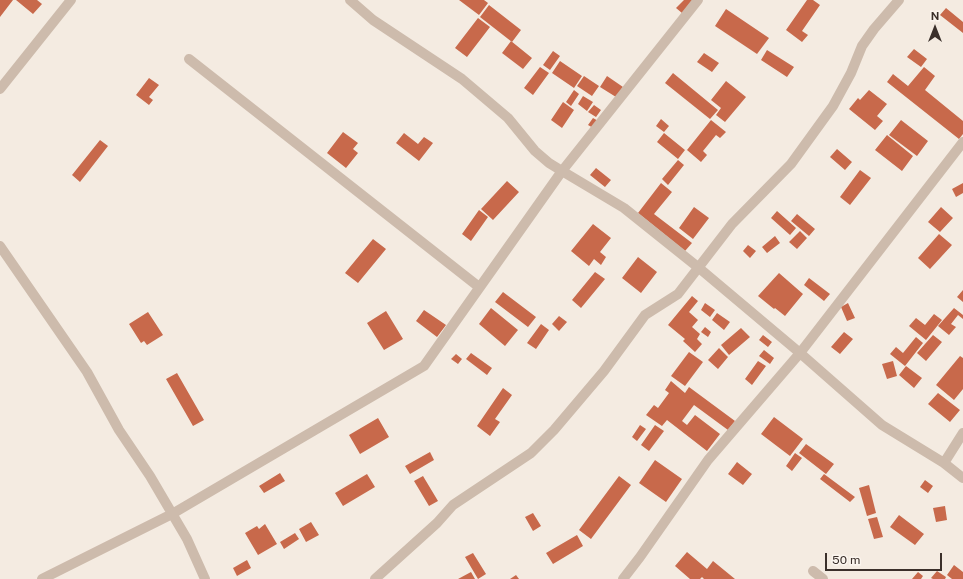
<!DOCTYPE html>
<html>
<head>
<meta charset="utf-8">
<style>
  body { margin:0 }
  #map { position:relative; width:963px; height:579px; overflow:hidden; background:#f4ebe1; font-family:"Public Sans",sans-serif }
  canvas { display:block }
  .north { position:absolute; left:915px; top:8px; width:40px; height:40px; -webkit-text-stroke:3px #fbf5ee; paint-order:stroke; rotate:0deg; font-size:11px; font-weight:700; line-height:16px; text-align:center; color:#3b302b }
  .north::after { content:''; display:block; margin:auto; width:14px; height:18px; background:#3b302b; clip-path:polygon(50% 0,100% 100%,50% 72%,0 100%) }
  .scale { position:absolute; left:825px; top:553px; width:117px; height:18px; box-sizing:border-box; border:2px solid #3b302b; border-top:0; padding-left:5px; font-size:12px; line-height:14px; white-space:nowrap; color:#3b302b; -webkit-text-stroke:3px #fbf5ee; paint-order:stroke }
</style>
</head>
<body>
<div id="map">
<canvas width="963" height="579"></canvas>
<div class="north">N</div>
<div class="scale">50 m</div>
</div>
<script>
const g = document.querySelector('canvas').getContext('2d');
g.lineJoin = 'round';
function paint(path, color) { g.fillStyle = color; g.fill(path, 'evenodd'); }
const shape = rows => new Path2D(rows.map(r => 'M' + r).join(''));
function stroke(path, color, width, dash) { g.strokeStyle = color; g.lineWidth = width; g.lineCap = dash ? 'butt' : 'round'; g.setLineDash(dash || []); g.stroke(path); }
paint(shape([
  [0,0,13,0,0,17],
  [16,0,37,0,42,4,33,14],
  [459,0,484,0,488,3,479,15],
  [684,0,695,0,682,13,676,8],
  [807,0,813,0,820,5,802,31,808,35,802,42,786,30],
  [489,5,521,30,512,42,480,17],
  [946,8,963,22,963,33,940,15],
  [726,9,769,38,757,54,715,26],
  [478,18,490,27,467,57,455,48],
  [511,41,532,58,523,69,502,53],
  [914,49,927,59,921,67,907,57],
  [767,50,794,67,787,77,761,60],
  [553,51,560,56,550,70,543,65],
  [704,53,719,63,712,72,697,62],
  [560,61,582,76,574,88,552,73],
  [540,67,549,73,533,95,524,88],
  [924,67,935,76,925,90,963,121,963,134,959,139,887,82,893,74,908,86],
  [673,73,718,110,710,119,665,83],
  [584,76,599,86,592,96,577,86],
  [607,76,623,87,616,97,600,87],
  [149,78,159,85,149,97,153,100,149,105,136,95],
  [726,81,746,97,725,122,716,115,721,108,711,100],
  [574,90,579,94,571,106,566,102],
  [869,90,887,104,877,116,883,121,875,130,849,109,858,98,860,100],
  [583,96,593,102,587,111,578,104],
  [563,102,574,110,562,128,551,120],
  [594,105,601,110,596,117,588,112],
  [593,118,600,122,595,129,588,125],
  [661,119,669,126,664,132,656,126],
  [711,120,726,132,720,138,716,135,703,151,707,155,701,162,687,150],
  [901,120,928,141,917,156,889,135],
  [343,132,358,143,353,149,358,153,346,168,327,153],
  [404,133,418,144,424,137,433,143,419,161,396,143],
  [664,133,685,150,678,159,657,142],
  [887,135,913,156,902,171,875,150],
  [100,140,108,146,80,182,72,175],
  [837,149,852,162,845,170,830,157],
  [678,160,684,165,668,185,662,179],
  [596,168,611,180,605,187,590,175],
  [860,170,871,178,850,205,840,197],
  [507,181,519,192,493,220,481,209],
  [661,183,672,192,654,214,692,243,685,251,638,213],
  [963,183,963,193,956,197,952,189],
  [694,207,709,218,693,239,679,228],
  [941,207,953,218,940,232,928,222],
  [479,210,488,217,471,241,462,234],
  [777,211,796,228,790,235,771,218],
  [797,214,815,229,809,236,791,221],
  [593,224,611,238,600,252,606,257,601,265,594,259,589,266,571,251],
  [800,231,807,238,797,249,789,242],
  [939,234,952,245,930,269,918,258],
  [775,236,780,243,767,253,762,247],
  [373,239,386,249,358,283,345,273],
  [748,245,756,251,750,258,743,251],
  [638,257,657,272,641,293,622,278],
  [595,272,605,279,581,308,572,300],
  [779,273,803,294,785,316,775,308,774,309,758,296],
  [809,278,830,294,824,301,804,285],
  [963,290,963,302,957,297],
  [503,292,536,317,528,327,495,302],
  [692,296,698,301,689,312,698,320,692,327,700,334,697,339,702,344,695,352,683,341,685,339,668,325],
  [705,303,715,310,710,317,701,310],
  [848,303,855,318,847,321,841,307],
  [491,308,518,330,505,346,479,324],
  [954,308,963,315,963,319,958,315,951,324,956,327,949,335,938,326],
  [424,310,446,325,437,337,416,321],
  [386,311,403,339,384,350,367,323],
  [148,312,163,335,147,345,144,341,141,343,129,324],
  [717,313,730,322,724,330,712,320],
  [934,314,942,320,926,340,909,326,916,318,925,325],
  [559,316,567,322,559,331,552,324],
  [541,324,549,330,536,349,527,343],
  [705,327,711,332,708,337,701,332],
  [741,328,750,337,729,355,721,345],
  [844,332,853,339,840,354,831,347],
  [763,335,772,342,768,347,759,340],
  [933,335,942,342,926,361,917,353],
  [916,337,923,343,905,366,890,354,896,347,903,353],
  [719,348,728,357,718,369,708,360],
  [764,350,774,358,770,364,759,356],
  [689,352,703,362,685,386,671,376],
  [471,353,492,368,487,375,466,359],
  [456,354,462,359,458,364,451,359],
  [960,356,963,358,963,389,954,400,936,385],
  [758,361,766,366,752,385,745,379],
  [893,361,897,376,887,379,882,364],
  [906,366,922,378,914,388,899,375],
  [177,373,204,420,193,426,166,379],
  [671,381,685,393,689,387,735,421,728,430,694,405,682,421,687,425,695,415,720,434,707,451,667,420,662,426,646,415,654,405,658,408,669,393,665,390],
  [503,388,512,395,495,419,500,422,490,436,477,426],
  [938,393,960,410,950,422,928,404],
  [774,417,803,439,790,456,761,434],
  [378,418,389,437,360,454,349,435],
  [640,425,646,429,637,441,632,437],
  [655,425,664,431,649,451,641,445],
  [806,444,834,464,826,474,799,453],
  [430,452,434,460,410,474,405,466],
  [795,453,802,458,792,471,786,466],
  [655,460,682,479,666,502,639,483],
  [737,462,752,474,743,485,728,474],
  [280,473,285,481,264,493,259,486],
  [367,474,375,487,343,506,335,493],
  [824,474,855,497,850,502,820,479],
  [423,476,438,501,429,506,414,481],
  [619,476,631,485,591,539,579,530],
  [925,480,933,486,928,493,920,487],
  [869,485,876,513,867,516,859,488],
  [945,506,947,520,936,522,933,508],
  [533,513,541,526,533,531,525,517],
  [899,515,924,534,915,545,890,527],
  [877,517,883,537,874,539,868,519],
  [311,522,319,535,306,542,299,529],
  [265,524,277,544,258,555,245,533,257,526,259,529],
  [295,533,299,539,284,549,280,542],
  [577,535,583,546,553,564,546,553],
  [687,552,707,569,713,561,735,579,704,579,702,577,700,579,690,579,675,566],
  [473,553,486,574,478,579,465,557],
  [247,560,251,568,237,576,233,568],
  [954,565,963,572,963,579,952,579,947,575],
  [937,571,946,577,945,579,933,579,931,578],
  [471,572,475,579,458,579],
  [918,572,923,576,921,579,912,579],
  [516,575,519,579,510,579]
]), '#c8694b');
stroke(shape([
  [350,0,373,20,462,79,508,118,535,151,549,163,562,171,624,208,699,268,800,353,882,425,944,463,963,478],
  [189,59,479,287],
  [0,89,71,0],
  [0,246,87,372,119,430,150,476,187,539,205,579],
  [944,463,963,433],
  [813,571,823,579],
  [42,579,172,514,424,366,562,171,698,0],
  [375,579,437,523,453,505,531,453,554,430,604,371,645,315,678,294,732,224,791,164,833,106,851,73,862,46,874,29,899,0],
  [623,579,640,557,708,460,800,353,963,142]
]), '#cdbbac', 10);
</script>
</body>
</html>
